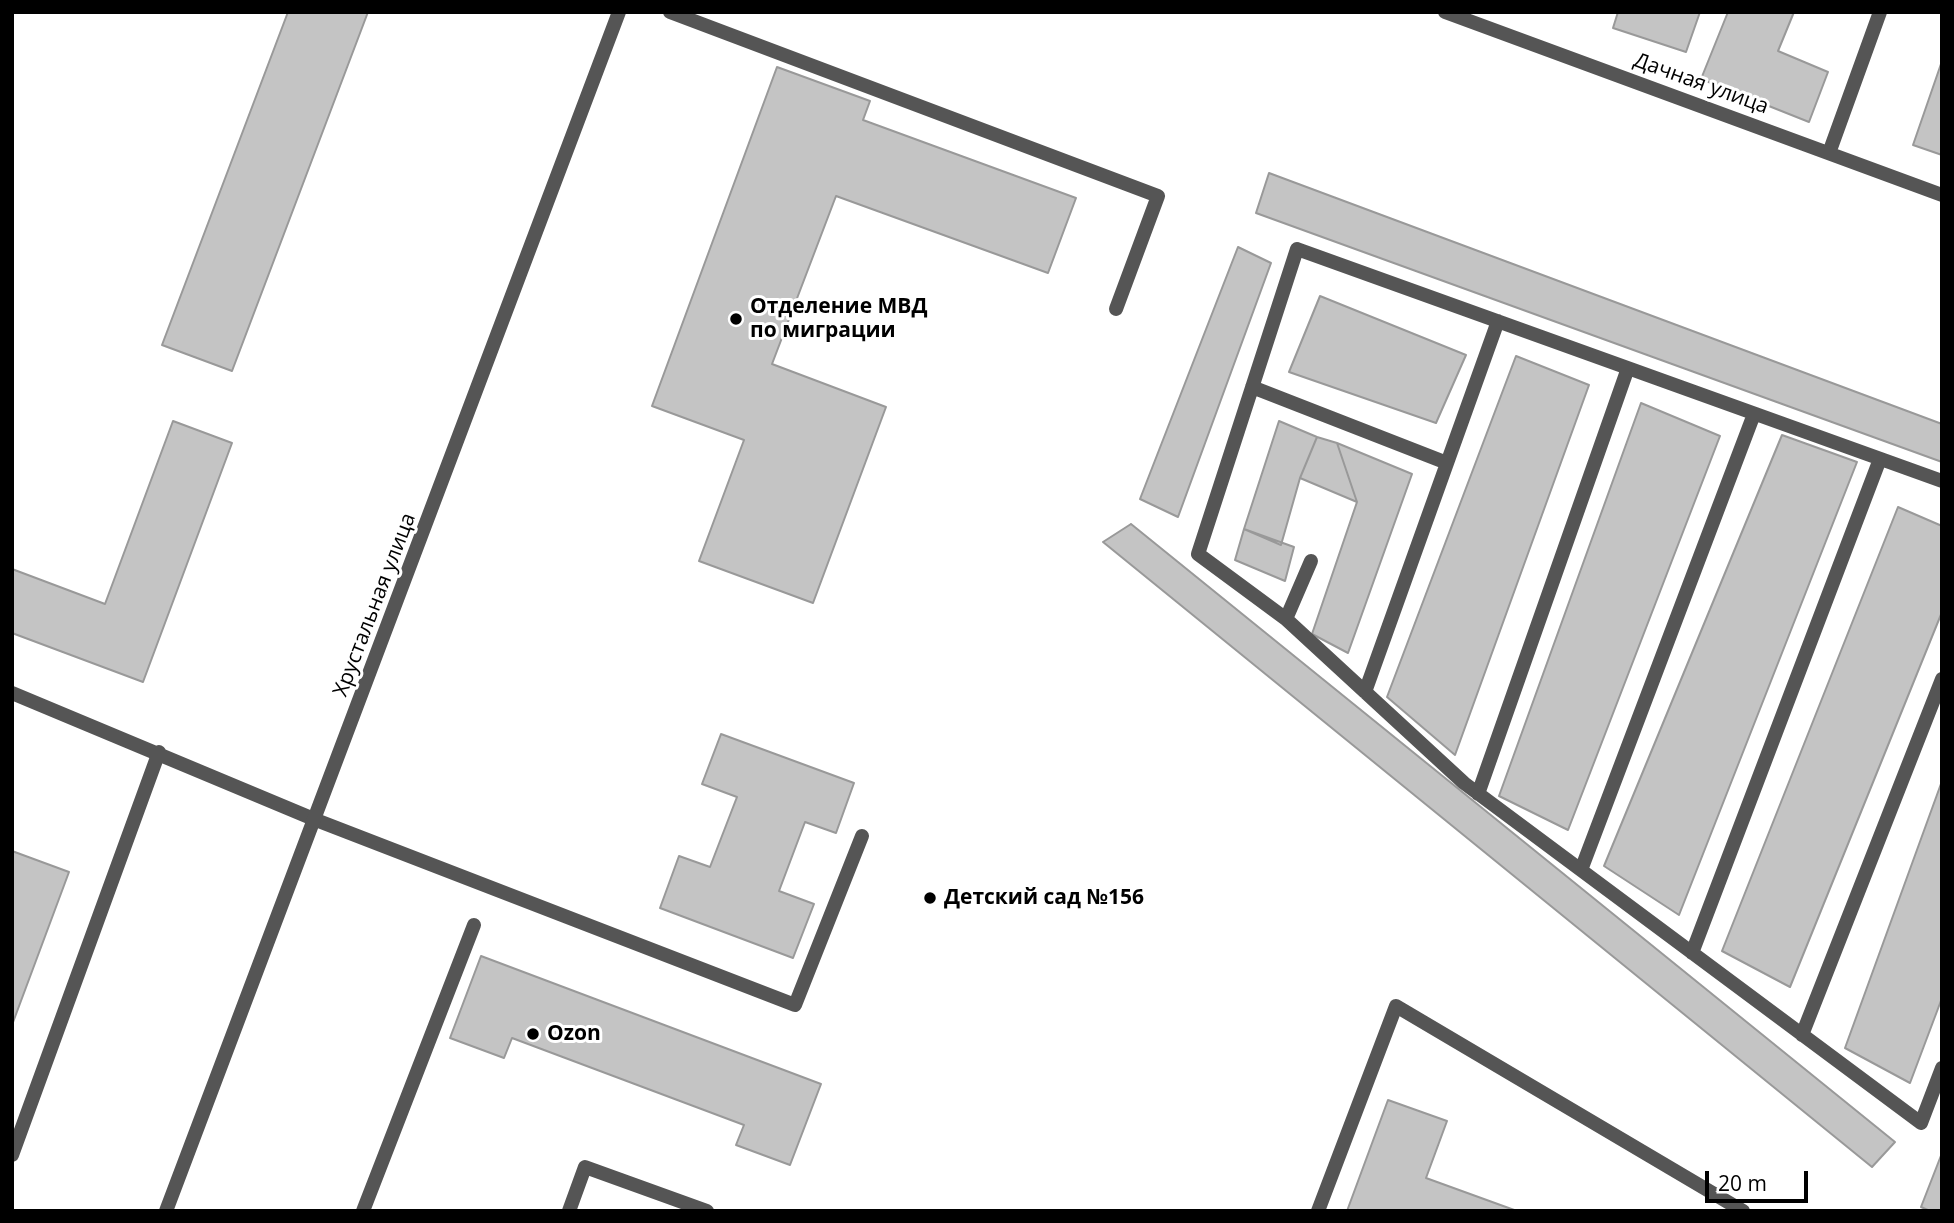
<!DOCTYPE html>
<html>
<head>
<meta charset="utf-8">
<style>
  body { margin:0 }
  #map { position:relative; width:1954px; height:1223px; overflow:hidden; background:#fff; font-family:"Open Sans",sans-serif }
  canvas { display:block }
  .frame { position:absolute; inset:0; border:14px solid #000; pointer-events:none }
  .scale { position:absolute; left:1705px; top:1171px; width:103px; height:32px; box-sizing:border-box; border:4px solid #000; border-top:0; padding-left:9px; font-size:21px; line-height:24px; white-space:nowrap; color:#000; -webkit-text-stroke:5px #fff; paint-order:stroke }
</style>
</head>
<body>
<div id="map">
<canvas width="1954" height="1223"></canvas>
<div class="frame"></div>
<div class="scale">20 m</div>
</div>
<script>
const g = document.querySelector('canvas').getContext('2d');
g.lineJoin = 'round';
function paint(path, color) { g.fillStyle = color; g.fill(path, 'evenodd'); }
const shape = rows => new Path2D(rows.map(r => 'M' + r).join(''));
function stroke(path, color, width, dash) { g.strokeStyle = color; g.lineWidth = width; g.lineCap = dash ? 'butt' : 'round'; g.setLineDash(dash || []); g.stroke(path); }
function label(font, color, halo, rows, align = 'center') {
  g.font = font + ' "Open Sans",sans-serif'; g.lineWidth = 6; g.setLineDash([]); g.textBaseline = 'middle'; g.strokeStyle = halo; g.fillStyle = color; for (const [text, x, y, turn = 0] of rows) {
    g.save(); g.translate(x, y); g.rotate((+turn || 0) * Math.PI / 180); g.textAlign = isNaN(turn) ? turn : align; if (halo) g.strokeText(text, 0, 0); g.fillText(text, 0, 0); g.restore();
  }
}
const building = shape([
  [288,12,368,12,232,371,162,345,288,12],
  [1618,12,1700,12,1686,52,1613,28,1618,12],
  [1728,12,1794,12,1778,51,1828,72,1809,122,1701,79,1728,12],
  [1942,61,1942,155,1913,145,1942,61],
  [777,67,870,101,863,120,1076,198,1048,273,836,196,772,364,886,407,813,603,699,561,744,440,652,406,777,67],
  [1269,173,1942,424,1942,462,1256,213,1269,173],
  [1238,247,1271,263,1178,517,1140,499,1238,247],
  [1320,296,1466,355,1436,423,1289,372,1320,296],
  [1516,356,1589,385,1455,755,1387,697,1516,356],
  [1641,403,1720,436,1568,830,1499,796,1641,403],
  [173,421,232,443,143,682,12,633,12,569,105,604,173,421],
  [1279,421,1317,437,1300,478,1281,545,1244,529,1279,421],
  [1782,435,1857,462,1679,915,1604,866,1782,435],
  [1317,437,1337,443,1357,502,1300,478,1317,437],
  [1337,443,1412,474,1348,653,1312,634,1357,502,1337,443],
  [1898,507,1942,526,1942,612,1790,987,1722,951,1898,507],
  [1131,524,1895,1142,1872,1167,1103,542,1131,524],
  [1244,529,1294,547,1285,581,1235,560,1244,529],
  [721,734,854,783,836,833,805,822,779,891,814,904,793,958,660,908,679,856,710,867,737,797,702,784,721,734],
  [1942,781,1942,998,1910,1083,1845,1048,1942,781],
  [12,851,69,872,12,1025,12,851],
  [481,956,821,1084,790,1165,736,1145,744,1125,512,1038,504,1058,450,1038,481,956],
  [1388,1100,1447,1121,1426,1178,1517,1211,1347,1211,1388,1100],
  [1942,1153,1942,1211,1930,1211,1921,1207,1942,1153]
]);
paint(building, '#c4c4c4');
stroke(building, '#999', 2);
stroke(shape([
  [670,12,1158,196,1116,309],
  [12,693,316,820,795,1005,862,836],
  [12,1155,159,752],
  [363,1211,474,925],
  [569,1211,585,1167,707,1211],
  [1318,1211,1396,1006,1743,1211]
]), '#555', 14);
stroke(shape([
  [1445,12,1942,195],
  [1829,153,1880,12],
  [1252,387,1447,463],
  [1311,561,1286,619,1198,554,1297,249,1942,481],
  [1286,619,1464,783,1921,1123,1942,1068],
  [1365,692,1498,321],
  [1478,794,1628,368],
  [1581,870,1754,414],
  [1692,953,1880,459],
  [1802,1035,1942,679]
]), '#555', 14);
stroke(shape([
  [166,1211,619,12]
]), '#555', 14);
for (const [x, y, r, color] of [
  [736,319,7,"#000"],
  [930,898,7,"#000"],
  [533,1034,7,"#000"]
]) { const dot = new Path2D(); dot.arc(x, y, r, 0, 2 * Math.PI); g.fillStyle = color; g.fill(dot); stroke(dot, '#fff', 2.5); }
label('21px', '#000', '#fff', [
  ["Дачная улица",1701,84,20],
  ["Хрустальная улица",375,605,-69]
]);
label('bold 21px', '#000', '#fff', [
  ["Отделение МВД",750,307],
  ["по миграции",750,331],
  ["Детский сад №156",944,898],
  ["Ozon",547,1034]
], 'left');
</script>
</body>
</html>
